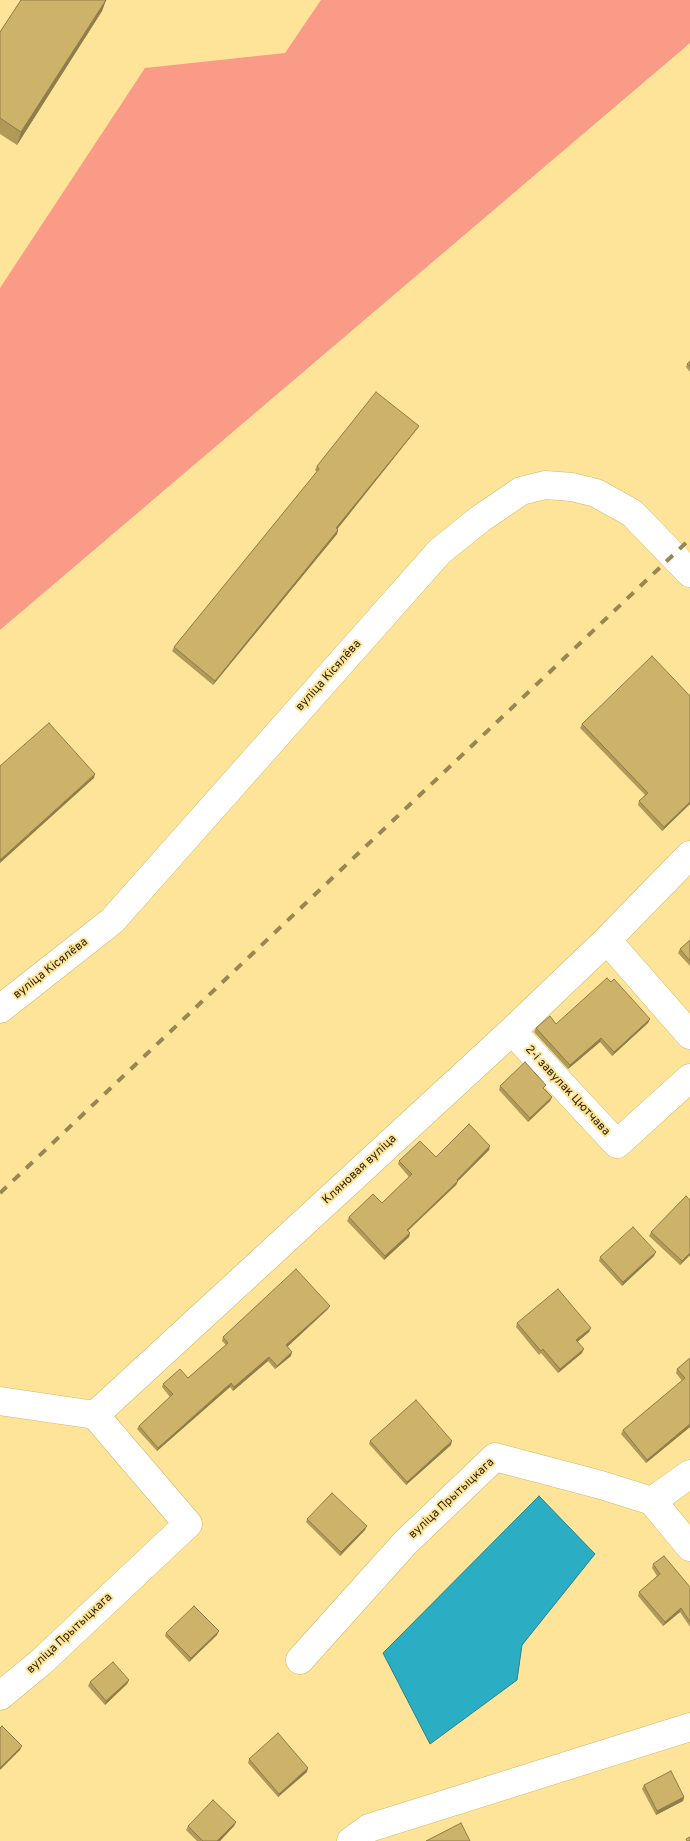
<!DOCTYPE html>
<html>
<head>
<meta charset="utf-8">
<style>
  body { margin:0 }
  canvas { display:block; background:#fde499 }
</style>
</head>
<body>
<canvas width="690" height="1841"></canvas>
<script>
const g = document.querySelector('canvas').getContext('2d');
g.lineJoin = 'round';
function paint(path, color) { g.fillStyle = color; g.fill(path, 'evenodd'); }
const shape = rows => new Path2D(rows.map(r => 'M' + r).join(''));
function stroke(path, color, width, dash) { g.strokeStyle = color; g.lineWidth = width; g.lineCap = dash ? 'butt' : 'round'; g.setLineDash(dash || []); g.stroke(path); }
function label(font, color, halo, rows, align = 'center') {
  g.font = font + ' Overpass,sans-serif'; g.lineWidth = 4; g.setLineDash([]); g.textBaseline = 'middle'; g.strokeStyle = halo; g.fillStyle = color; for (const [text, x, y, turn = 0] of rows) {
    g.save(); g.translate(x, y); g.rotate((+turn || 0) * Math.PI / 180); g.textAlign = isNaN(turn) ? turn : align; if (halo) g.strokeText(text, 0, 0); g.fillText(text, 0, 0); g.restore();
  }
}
paint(shape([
  [321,0,690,0,690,43,0,630,0,288,145,68,285,53]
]), '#fa9b88');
const water = shape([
  [539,1496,595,1554,522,1645,517,1680,430,1744,383,1653,539,1496]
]);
paint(water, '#2baec4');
stroke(water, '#2a8389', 1);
const minor = shape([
  [607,940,690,1035],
  [0,1009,112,921,440,551,480,519,521,491,545,485,572,487,596,493,632,513,690,573],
  [512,1031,617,1144,690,1078],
  [0,1401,95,1415,512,1031,607,940,690,855],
  [652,1501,690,1474],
  [300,1660,405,1543,495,1457,601,1485,652,1501,690,1547],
  [0,1696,40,1663,188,1524,95,1415],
  [351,1841,369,1828,690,1727]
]);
stroke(minor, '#d1b86e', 29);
stroke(minor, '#fff', 28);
stroke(shape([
  [0,1193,690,539]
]), '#998751', 4, [9, 9]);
paint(shape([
  [21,0,106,0,102,11,17,145,0,134,0,32],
  [690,361,690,372,686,367,687,364],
  [419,426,417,429,337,529,338,530,337,534,213,685,172,651,174,647,317,472,315,470,317,466],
  [582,724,690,804,662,831,638,805,639,801,645,795,580,728],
  [690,940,690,966,678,953,680,949],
  [650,1019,648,1023,612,1056,600,1042,568,1069,534,1032,536,1028,556,1024],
  [500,1086,545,1089,552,1097,550,1101,528,1122,499,1090],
  [489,1150,458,1181,456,1185,408,1231,410,1233,409,1237,384,1260,347,1221,349,1217,382,1203,409,1177,398,1164,399,1161,436,1157],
  [651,1232,690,1255,680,1265,649,1236],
  [654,1256,622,1286,599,1261,600,1257],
  [328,1309,287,1347,291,1356,275,1369,268,1361,233,1391,230,1387,157,1451,137,1429,139,1426,170,1397,162,1387,163,1384,188,1378,226,1345,222,1341,223,1337],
  [517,1323,589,1332,578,1341,582,1353,558,1373,541,1353,539,1355,516,1327],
  [690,1358,690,1427,646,1463,621,1434,623,1430,682,1381,676,1373,677,1369],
  [370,1441,451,1445,406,1485,369,1444],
  [307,1519,365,1530,340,1556,306,1522],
  [653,1564,690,1587,690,1627,680,1612,663,1626,638,1596,639,1592,657,1576,652,1568],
  [166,1633,217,1635,189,1662,165,1636],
  [129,1680,127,1684,105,1705,88,1686,90,1682],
  [249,1759,307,1772,278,1797,248,1763],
  [644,1785,684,1797,683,1801,656,1815,642,1789],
  [236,1822,234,1826,220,1841,197,1841,186,1830,188,1826]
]), '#af9a5a');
paint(shape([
  [106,0,102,11,17,145,21,132],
  [419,426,417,429,335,532,336,528],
  [338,530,337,534,213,685,215,681],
  [95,774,94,778,0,863,0,860],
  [690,802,690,804,662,831,664,827],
  [650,1019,648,1023,612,1056,614,1052],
  [601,1038,600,1042,568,1069,570,1065],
  [552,1097,550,1101,528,1122,530,1118],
  [490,1146,489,1150,455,1184,457,1180],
  [458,1181,456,1185,405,1233,407,1230],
  [410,1233,409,1237,384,1260,385,1256],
  [656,1252,654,1256,622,1286,623,1282],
  [690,1253,690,1255,680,1265,682,1261],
  [330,1306,328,1309,285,1349,286,1345],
  [591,1328,589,1332,575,1344,576,1340],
  [584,1349,582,1353,558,1373,560,1369],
  [292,1352,291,1356,275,1369,277,1366],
  [269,1357,268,1361,233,1391,234,1387],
  [231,1383,230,1387,157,1451,158,1448],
  [690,1424,690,1427,646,1463,647,1460],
  [452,1441,451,1445,406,1485,407,1482],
  [367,1526,365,1530,340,1556,341,1552],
  [681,1608,680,1612,663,1626,665,1622],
  [219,1631,217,1635,189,1662,191,1658],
  [129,1680,127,1684,105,1705,106,1701],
  [22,1746,20,1750,0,1770,0,1768],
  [308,1768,307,1772,278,1797,279,1794],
  [684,1797,683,1801,656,1815,657,1811],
  [236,1822,234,1826,220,1841,217,1841]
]), '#8f7d4a');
const building = shape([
  [21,0,106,0,21,132,0,118,0,32,21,0],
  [690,361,690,366,687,364,690,361],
  [376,392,419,426,336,528,338,530,215,681,174,647,319,469,317,466,376,392],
  [652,656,690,696,690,802,664,827,639,801,648,793,582,724,652,656],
  [49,723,95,774,0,860,0,766,49,723],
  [690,940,690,961,680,949,690,940],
  [607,978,611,982,614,979,650,1019,614,1052,601,1038,570,1065,536,1028,550,1016,556,1024,607,978],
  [525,1062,546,1085,543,1088,552,1097,530,1118,500,1086,525,1062],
  [469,1124,490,1146,457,1180,458,1181,407,1230,410,1233,385,1256,349,1217,373,1194,382,1203,412,1174,399,1161,420,1141,436,1157,469,1124],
  [686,1196,690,1200,690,1253,682,1261,651,1232,686,1196],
  [633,1227,656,1252,623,1282,600,1257,633,1227],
  [296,1269,330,1306,286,1345,292,1352,277,1366,269,1357,234,1387,231,1383,158,1448,139,1426,173,1394,163,1384,180,1369,188,1378,228,1343,223,1337,296,1269],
  [558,1289,591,1328,576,1340,584,1349,560,1369,543,1349,541,1351,517,1323,558,1289],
  [690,1358,690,1424,647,1460,623,1430,685,1378,677,1369,690,1358],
  [416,1400,452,1441,407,1482,370,1441,416,1400],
  [332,1493,367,1526,341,1552,307,1519,332,1493],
  [664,1556,690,1587,690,1622,681,1608,665,1622,639,1592,660,1574,653,1564,664,1556],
  [194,1606,219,1631,191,1658,166,1633,194,1606],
  [113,1662,129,1680,106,1701,90,1682,113,1662],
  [2,1726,22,1746,0,1768,0,1728,2,1726],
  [278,1733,308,1768,279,1794,249,1759,278,1733],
  [671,1771,684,1797,657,1811,644,1785,671,1771],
  [213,1800,236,1822,217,1841,203,1841,188,1826,213,1800],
  [461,1823,470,1841,426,1841,461,1823],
  [690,1837,690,1841,687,1841,686,1839,690,1837]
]);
paint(building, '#ccb369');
stroke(building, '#8f7d4a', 1);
label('12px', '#281e00', '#fde499', [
  ["вуліца Кісялёва",329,676,-48],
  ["вуліца Кісялёва",51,969,-38],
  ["2-і завулак Цютчава",567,1091,47],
  ["Кляновая вуліца",360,1170,-43],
  ["вуліца Прытыцкага",452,1499,-43],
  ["вуліца Прытыцкага",70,1634,-43]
]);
</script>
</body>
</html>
